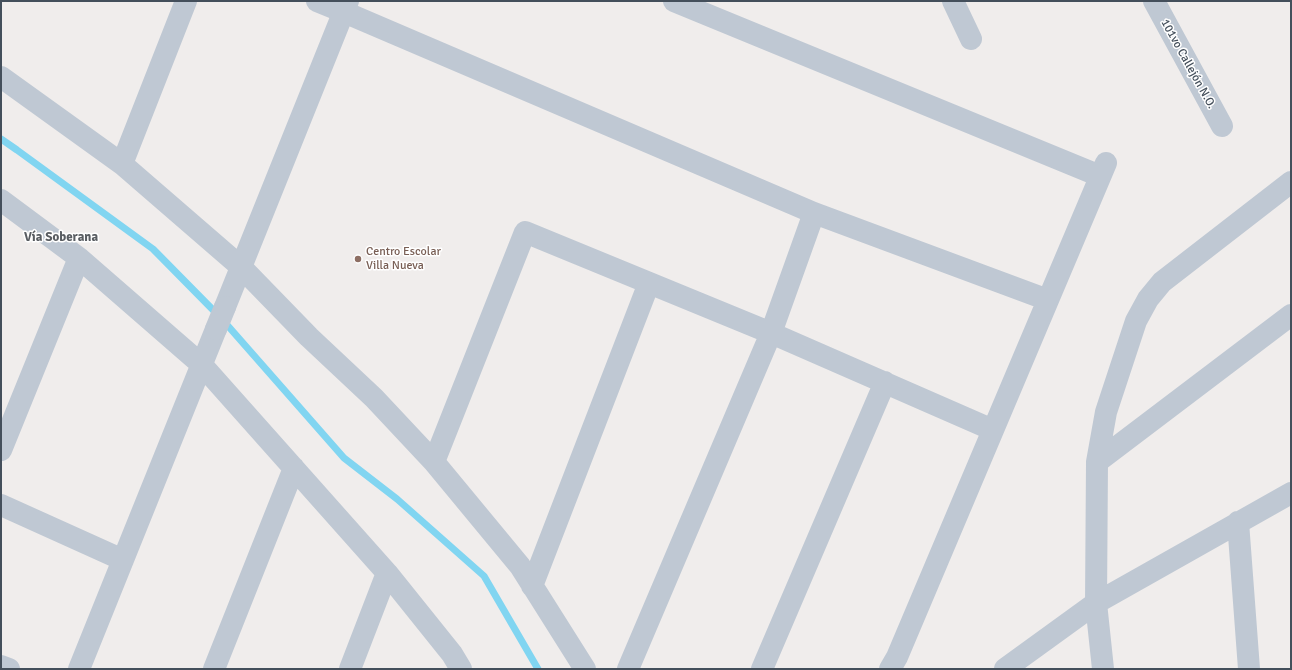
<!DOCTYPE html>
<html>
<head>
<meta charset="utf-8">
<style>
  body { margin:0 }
  #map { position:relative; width:1292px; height:670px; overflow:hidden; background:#f0edec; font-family:Signika,sans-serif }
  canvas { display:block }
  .frame { position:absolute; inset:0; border:2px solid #444f5b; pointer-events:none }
</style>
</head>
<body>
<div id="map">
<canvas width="1292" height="670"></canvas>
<div class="frame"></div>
</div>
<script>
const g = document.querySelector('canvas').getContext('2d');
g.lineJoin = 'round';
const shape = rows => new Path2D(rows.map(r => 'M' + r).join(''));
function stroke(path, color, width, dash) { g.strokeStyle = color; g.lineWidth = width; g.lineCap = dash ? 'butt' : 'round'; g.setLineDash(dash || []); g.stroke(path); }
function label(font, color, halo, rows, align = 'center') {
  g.font = font + ' Signika,sans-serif'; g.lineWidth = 3; g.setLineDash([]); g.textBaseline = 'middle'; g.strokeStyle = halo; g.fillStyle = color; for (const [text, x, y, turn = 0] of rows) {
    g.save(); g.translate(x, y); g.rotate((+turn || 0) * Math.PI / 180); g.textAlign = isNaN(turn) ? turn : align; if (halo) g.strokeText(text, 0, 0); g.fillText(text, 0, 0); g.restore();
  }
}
stroke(shape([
  [1,139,17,150,153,249,221,318,344,458,397,499,484,576,538,669]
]), '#81d5f1', 7);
stroke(shape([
  [317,1,344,12,814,213,1048,300],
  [674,1,1100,176],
  [953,1,971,39],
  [1154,1,1222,126],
  [1,77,122,164,241,267,309,337,374,398,434,462,520,566,585,669],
  [122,164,186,1],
  [1,200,79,258,202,365,387,573,452,654,461,669],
  [225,307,348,1],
  [1,450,79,258],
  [434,462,525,232,771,333,814,213],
  [1097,462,1291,315],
  [1,505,123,560],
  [1238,522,1249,669],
  [532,586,649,283],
  [1,666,9,669],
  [79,669,216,329],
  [214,669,294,468],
  [350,669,387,573],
  [628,669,771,333,993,430],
  [762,669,885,382],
  [890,669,897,657,1106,163],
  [1005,669,1096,603,1291,493],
  [1103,669,1096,603,1097,462,1106,412,1136,321,1148,299,1162,282,1291,182]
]), '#bfc8d3', 22);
stroke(shape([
  [216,329,225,307]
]), '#bfc8d3', 22);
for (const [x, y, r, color] of [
  [358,259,4,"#8d6e63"]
]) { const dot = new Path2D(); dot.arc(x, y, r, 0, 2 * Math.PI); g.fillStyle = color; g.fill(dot); stroke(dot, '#fff', 1.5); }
label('12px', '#444f5b', '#fff', [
  ["101vo Callejón N.O.",1188,64,61]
]);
label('12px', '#785e54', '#fff', [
  ["Centro Escolar",366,252],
  ["Villa Nueva",366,266]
], 'left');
label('bold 13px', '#595d62', '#fff', [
  ["Vía Soberana",61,238]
]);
</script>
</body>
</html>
